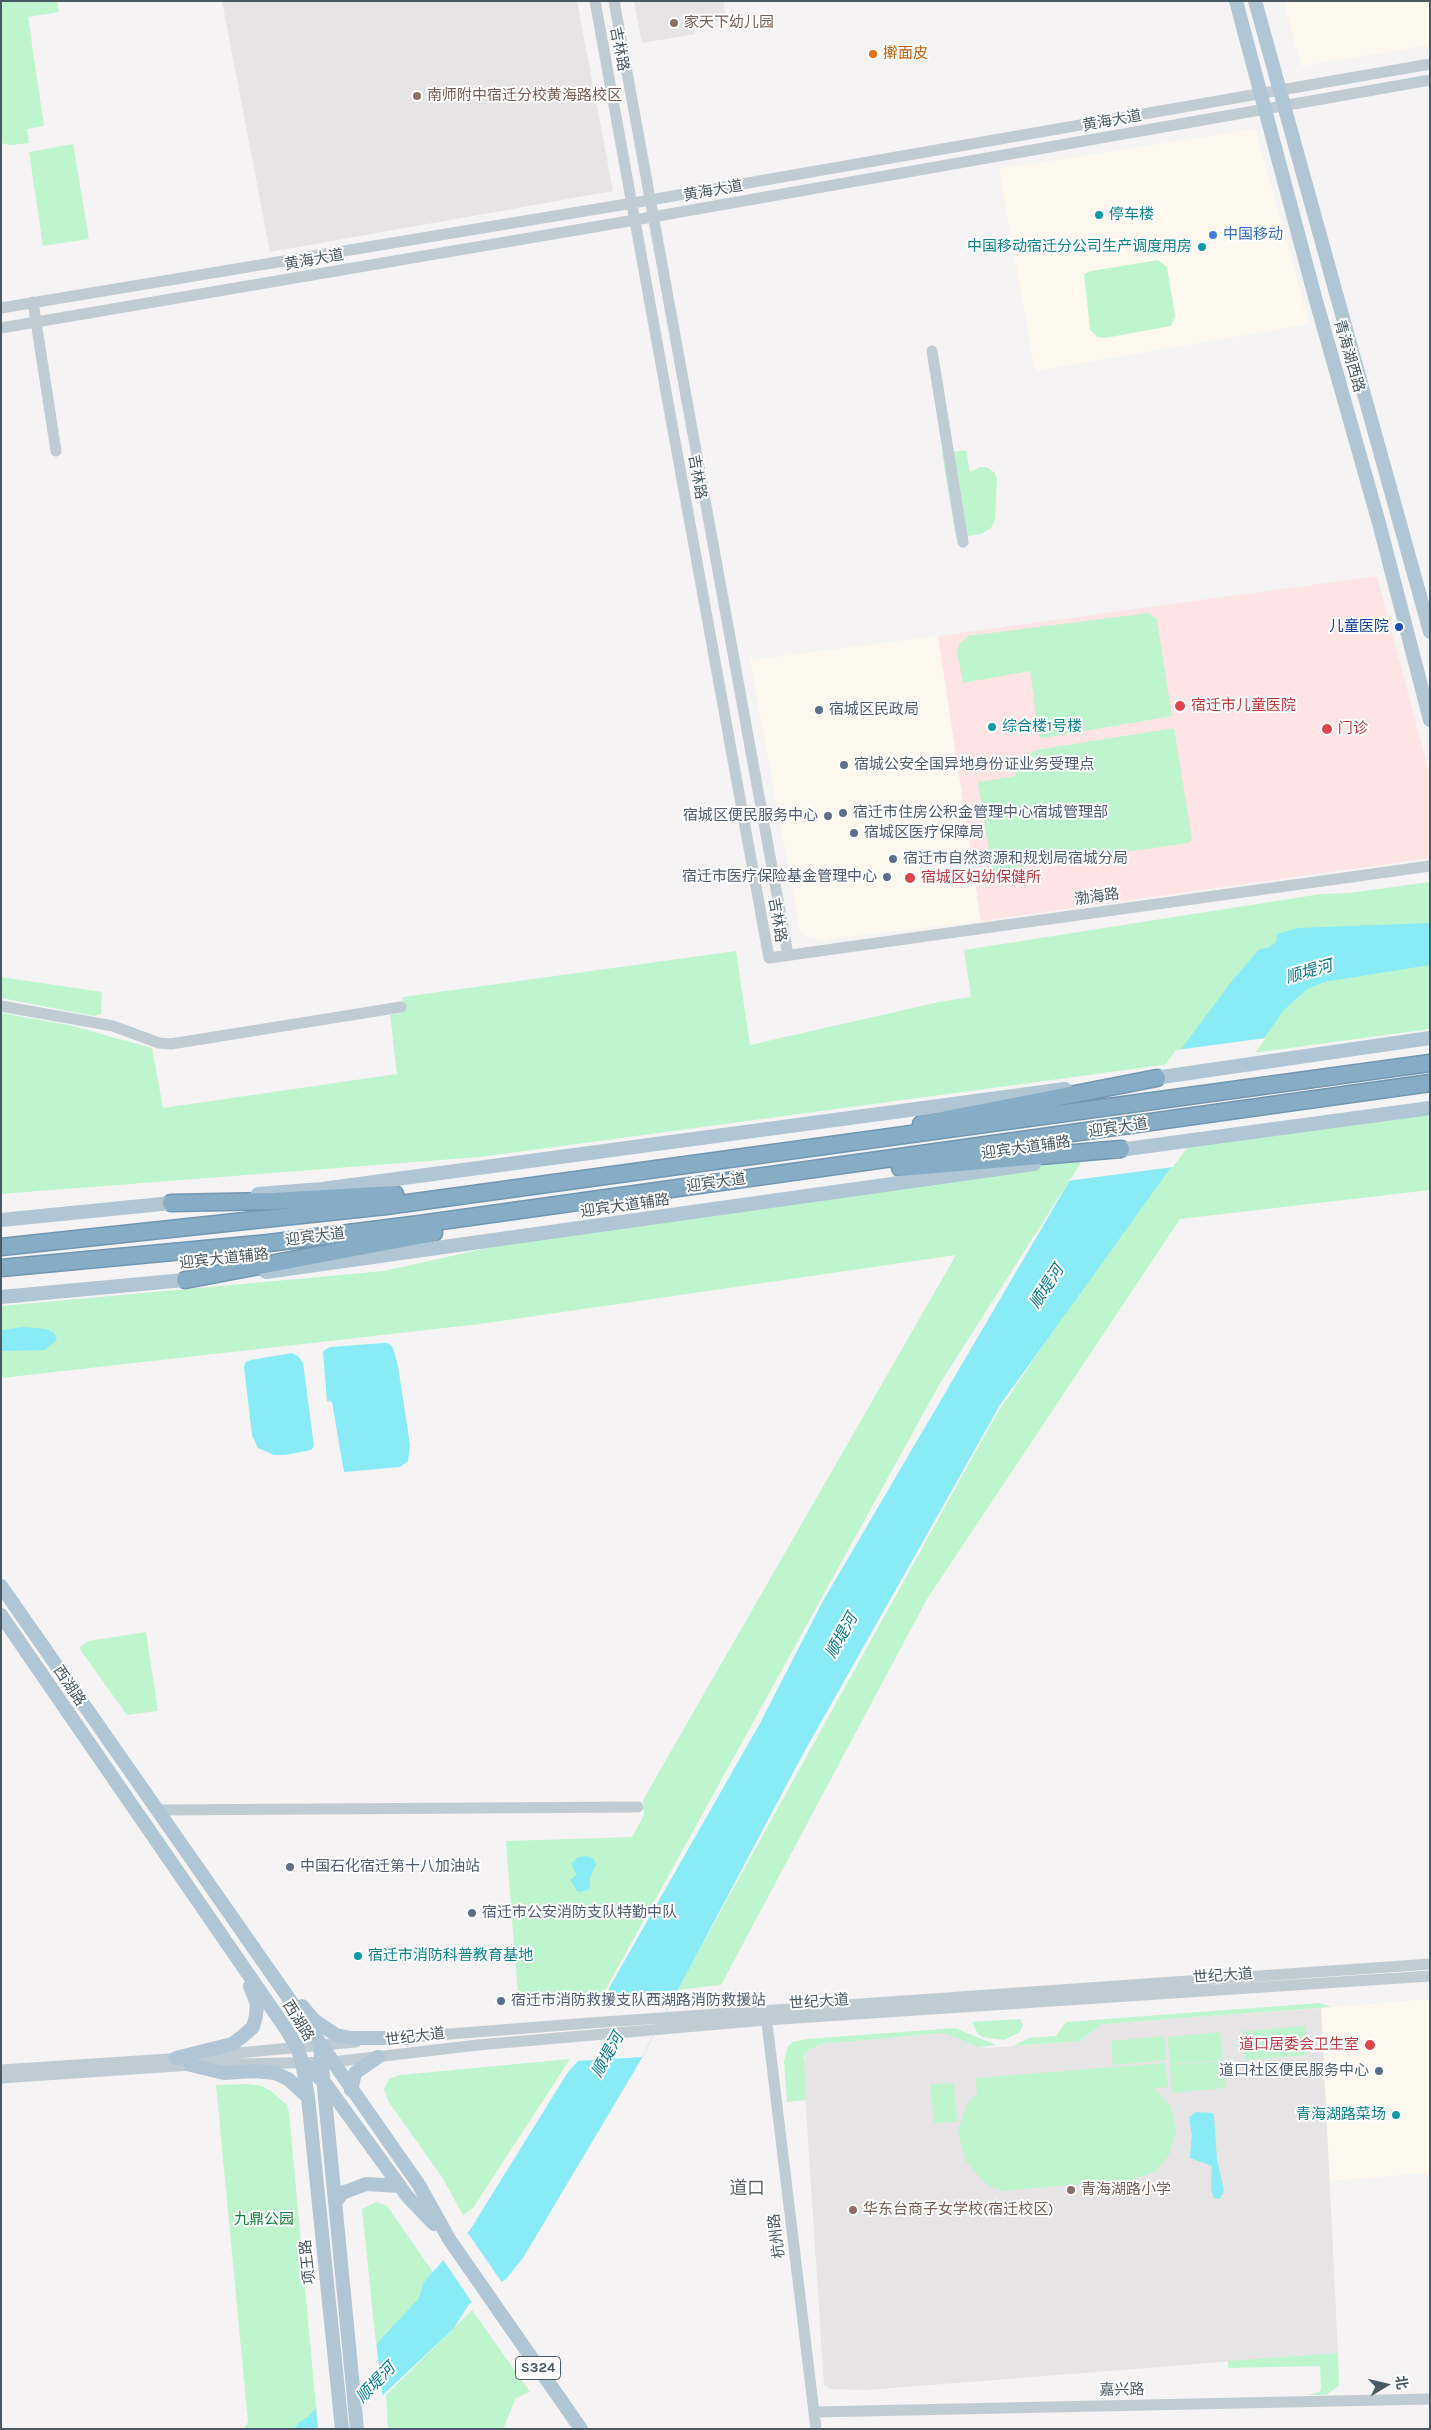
<!DOCTYPE html>
<html>
<head>
<meta charset="utf-8">
<style>
  body { margin:0 }
  #map { position:relative; width:1431px; height:2430px; overflow:hidden; background:#f5f3f3; font-family:Karla,"Noto Sans SC",sans-serif }
  canvas { display:block }
  .frame { position:absolute; inset:0; border:2px solid #485963; pointer-events:none }
  .north { position:absolute; left:1361px; top:2360px; width:50px; height:50px; -webkit-text-stroke:4px #fff; paint-order:stroke; rotate:81deg; font-size:14px; font-weight:700; line-height:20px; text-align:center; color:#485963 }
  .north::after { content:''; display:block; margin:auto; width:18px; height:22px; background:#485963; clip-path:polygon(50% 0,100% 100%,50% 72%,0 100%) }
</style>
</head>
<body>
<div id="map">
<canvas width="1431" height="2430"></canvas>
<div class="frame"></div>
<div class="north">北</div>
</div>
<script>
const g = document.querySelector('canvas').getContext('2d');
g.lineJoin = 'round';
function paint(path, color) { g.fillStyle = color; g.fill(path, 'evenodd'); }
const shape = rows => new Path2D(rows.map(r => 'M' + r).join(''));
function stroke(path, color, width, dash) { g.strokeStyle = color; g.lineWidth = width; g.lineCap = dash ? 'butt' : 'round'; g.setLineDash(dash || []); g.stroke(path); }
function label(font, color, halo, rows, align = 'center') {
  g.font = font + ' Karla,"Noto Sans SC",sans-serif'; g.lineWidth = 4; g.setLineDash([]); g.textBaseline = 'middle'; g.strokeStyle = halo; g.fillStyle = color; for (const [text, x, y, turn = 0] of rows) {
    g.save(); g.translate(x, y); g.rotate((+turn || 0) * Math.PI / 180); g.textAlign = isNaN(turn) ? turn : align; if (halo) g.strokeText(text, 0, 0); g.fillText(text, 0, 0); g.restore();
  }
}
paint(shape([
  [1284,1,1430,1,1430,45,1301,66],
  [1255,129,1310,324,1035,371,999,169],
  [938,636,981,921,821,940,801,934,750,660],
  [1430,1999,1430,2173,1330,2181,1321,2008]
]), '#fef8ee');
paint(shape([
  [222,1,577,1,613,191,270,252],
  [634,1,723,1,727,20,693,25,695,34,642,43],
  [1321,2008,1338,2353,867,2390,830,2389,824,2385,803,2063,807,2051,821,2044,944,2033,978,2047,989,2048,1079,2041,1103,2024]
]), '#e6e4e5');
paint(shape([
  [1377,576,1430,776,1430,858,981,921,938,636]
]), '#fee4e5');
paint(shape([
  [1,1,57,1,59,12,28,17,44,126,27,129,29,143,10,145,1,143],
  [73,144,89,239,43,246,29,152],
  [1158,260,1167,267,1175,316,1171,326,1105,338,1097,337,1090,329,1084,274,1091,271],
  [966,450,970,472,980,467,987,467,995,473,997,480,995,520,991,528,981,534,956,538,942,454],
  [1149,613,1157,620,1172,716,1044,738,1039,737,1030,671,963,683,957,653,959,645,967,636],
  [1174,728,1192,839,1189,843,1012,868,1014,880,1001,877,992,869,978,782,1016,776,1013,761,1036,750],
  [1430,882,1430,1029,480,1157,1,1194,1,1013,69,1025,152,1048,163,1108,397,1074,390,1015,401,1013,403,997,736,951,750,1045,939,1002,971,997,964,950,1321,894,1349,893],
  [1,977,102,992,101,1014,94,1016,1,998],
  [1430,1105,1430,1190,1180,1219,927,1599,721,1985,677,1990,996,1415,1181,1141],
  [1074,1156,1082,1161,939,1385,601,1998,519,2008,506,1841,632,1837,644,1815,643,1800,956,1255,480,1324,1,1378,1,1306,384,1271,604,1222],
  [146,1632,158,1711,127,1715,79,1648,88,1641],
  [1320,2003,1331,2007,1103,2024,1079,2041,1013,2046,1029,2038,1056,2036,1066,2022],
  [1020,2019,1023,2025,1020,2032,1004,2040,983,2037,978,2034,972,2022],
  [1305,2026,1307,2055,1246,2060,1243,2031],
  [955,2028,996,2045,978,2047,944,2033,821,2044,807,2051,804,2057,806,2100,787,2102,784,2061,788,2046,793,2042,807,2039],
  [1220,2032,1223,2060,1170,2064,1168,2037],
  [1164,2036,1166,2060,1113,2065,1111,2041],
  [570,2059,473,2208,463,2215,442,2177,388,2101,384,2089,389,2079,400,2075],
  [1223,2061,1225,2088,1172,2093,1170,2065],
  [1165,2063,1168,2087,1154,2088,1171,2107,1176,2132,1169,2155,1156,2171,1132,2180,1002,2191,991,2187,982,2180,965,2160,958,2132,967,2104,977,2094,976,2078],
  [954,2083,957,2122,934,2123,930,2084],
  [248,2084,262,2086,271,2091,286,2104,289,2112,318,2429,244,2429,248,2422,216,2085],
  [376,2202,387,2206,433,2272,423,2283,419,2298,376,2344,362,2209],
  [472,2310,530,2392,516,2398,503,2429,388,2429,386,2395],
  [1338,2353,1339,2386,1326,2395,1308,2395,1319,2392,1321,2389,1320,2366,1228,2368,1228,2361]
]), '#bff5ce');
paint(shape([
  [1430,923,1430,965,1324,982,1307,989,1284,1010,1000,1405,803,1754,639,2063,523,2258,506,2279,469,2304,454,2328,383,2395,358,2429,294,2429,299,2422,308,2417,419,2298,423,2283,470,2230,568,2072,578,2061,609,1996,609,1988,759,1725,823,1601,1070,1180,1093,1167,1232,981,1259,949,1268,948,1276,942,1277,934,1298,928],
  [24,1327,46,1329,54,1333,57,1339,45,1350,1,1351,1,1330],
  [383,1343,388,1343,393,1348,398,1366,410,1445,408,1461,400,1467,344,1472,332,1402,327,1401,323,1351,330,1347],
  [292,1353,298,1356,303,1363,314,1446,311,1450,285,1455,274,1455,258,1448,252,1435,244,1367,246,1362,251,1360],
  [587,1856,594,1859,596,1865,590,1877,590,1887,588,1890,578,1892,570,1880,577,1874,573,1869,572,1863,578,1857],
  [1196,2112,1213,2113,1214,2116,1217,2160,1224,2190,1220,2199,1214,2198,1211,2190,1212,2166,1190,2158,1192,2135,1189,2117]
]), '#88ebf6');
paint(shape([
  [1266,1038,1173,1167,1067,1181,1091,1165,1176,1050],
  [677,1990,642,2057,576,2061,606,1996],
  [468,2233,503,2284,473,2304,442,2258],
  [376,2341,383,2400,361,2429,318,2429,316,2406]
]), '#f5f3f3');
const highway = shape([
  [921,1124,1157,1078],
  [900,1168,1121,1149],
  [171,1203,273,1201,395,1194],
  [1,1247,386,1206,1430,1063],
  [1,1268,269,1243,420,1224,1430,1083],
  [185,1280,434,1233]
]);
stroke(highway, '#7197b2', 19);
stroke(shape([
  [595,1,769,958,1430,866],
  [614,1,788,955],
  [33,302,56,451],
  [1,308,633,203,1430,64],
  [1,328,635,220,1430,80],
  [932,351,963,542],
  [1,1006,113,1026,159,1043,171,1044,401,1007],
  [156,1810,638,1807],
  [766,2015,816,2429],
  [399,2038,590,2023,1430,1964],
  [205,2056,356,2042],
  [1,2070,184,2058],
  [1,2078,191,2065,332,2062,478,2045,766,2020,1430,1976],
  [814,2412,1430,2399]
]), '#c0ccd3', 11);
stroke(shape([
  [1236,1,1315,297,1379,523,1430,720],
  [1255,1,1430,632],
  [1148,1079,1430,1038],
  [1112,1151,1430,1108],
  [258,1194,322,1189,1065,1089],
  [1,1220,182,1202],
  [266,1272,1034,1164],
  [1,1297,195,1279],
  [1,1586,419,2185,449,2239,581,2429],
  [1,1615,286,2029,297,2047,302,2062,325,2083,407,2196,434,2224],
  [302,2006,314,2020,336,2035,351,2038,408,2038],
  [320,2046,357,2429],
  [176,2058,232,2044,243,2036,253,2027,256,2016,257,2004,250,1986],
  [302,2062,308,2097,342,2429],
  [191,2065,224,2073,255,2071,275,2073,288,2079,308,2097],
  [351,2090,355,2073,378,2057],
  [335,2203,342,2193,366,2184,400,2186]
]), '#b0c6d4', 14);
stroke(highway, '#86acc6', 16);
for (const [x, y, r, color] of [
  [674,23,5,"#8d6e63"],
  [873,54,5,"#e8710a"],
  [417,96,5,"#8d6e63"],
  [1099,215,5,"#0f9aa8"],
  [1213,235,5,"#3f7fe0"],
  [1202,247,5,"#0f9aa8"],
  [1399,627,5,"#1a4fb4"],
  [1180,706,6,"#e0444e"],
  [819,710,5,"#5c6f8a"],
  [992,727,5,"#0f9aa8"],
  [1327,729,6,"#e0444e"],
  [844,765,5,"#5c6f8a"],
  [843,813,5,"#5c6f8a"],
  [828,816,5,"#5c6f8a"],
  [854,833,5,"#5c6f8a"],
  [893,859,5,"#5c6f8a"],
  [887,877,5,"#5c6f8a"],
  [910,878,6,"#e0444e"],
  [290,1867,5,"#5c6f8a"],
  [472,1913,5,"#5c6f8a"],
  [358,1956,5,"#0f9aa8"],
  [501,2001,5,"#5c6f8a"],
  [1370,2045,6,"#e0444e"],
  [1379,2071,5,"#5c6f8a"],
  [1396,2115,5,"#0f9aa8"],
  [1071,2190,5,"#8d6e63"],
  [853,2210,5,"#8d6e63"]
]) { const dot = new Path2D(); dot.arc(x, y, r, 0, 2 * Math.PI); g.fillStyle = color; g.fill(dot); stroke(dot, '#fff', 2); }
for (const [x, y, w] of [
  [538,2368,45]
]) { const box = new Path2D(); box.roundRect(x - w / 2, y - 11.5, w, 23, 4); g.fillStyle = '#fff'; g.fill(box); stroke(box, '#485963', 1); }
label('bold 14px', '#485963', null, [
  ["S324",538,2368]
]);
label('15px', '#785e54', '#fff', [
  ["家天下幼儿园",684,23],
  ["南师附中宿迁分校黄海路校区",427,96],
  ["青海湖路小学",1081,2190],
  ["华东台商子女学校(宿迁校区)",863,2210]
], 'left');
label('15px', '#485963', '#fff', [
  ["吉林路",619,49,79],
  ["黄海大道",1112,121,-10],
  ["黄海大道",713,191,-10],
  ["黄海大道",314,260,-10],
  ["青海湖西路",1349,356,74],
  ["吉林路",697,477,80],
  ["渤海路",1097,897,-8],
  ["吉林路",777,920,80],
  ["迎宾大道",1118,1128,-8],
  ["迎宾大道辅路",1026,1148,-8],
  ["迎宾大道",716,1183,-8],
  ["迎宾大道辅路",625,1206,-8],
  ["迎宾大道",315,1237,-7],
  ["迎宾大道辅路",224,1259,-6],
  ["西湖路",69,1686,56],
  ["世纪大道",1223,1976,-4],
  ["世纪大道",819,2002,-4],
  ["西湖路",298,2021,58],
  ["世纪大道",415,2037,-7],
  ["杭州路",777,2236,-97],
  ["项王路",308,2262,-96],
  ["嘉兴路",1122,2390,-1]
]);
label('15px', '#c56008', '#fff', [
  ["擀面皮",883,54]
], 'left');
label('15px', '#0d838f', '#fff', [
  ["停车楼",1109,215],
  ["中国移动宿迁分公司生产调度用房",1192,247,"right"],
  ["综合楼1号楼",1002,727],
  ["宿迁市消防科普教育基地",368,1956],
  ["青海湖路菜场",1386,2115,"right"]
], 'left');
label('15px', '#366cbe', '#fff', [
  ["中国移动",1223,235]
], 'left');
label('15px', '#164399', '#fff', [
  ["儿童医院",1389,627]
], 'right');
label('15px', '#be3a42', '#fff', [
  ["宿迁市儿童医院",1191,706],
  ["门诊",1338,729],
  ["宿城区妇幼保健所",921,878],
  ["道口居委会卫生室",1359,2045,"right"]
], 'left');
label('15px', '#4e5e75', '#fff', [
  ["宿城区民政局",829,710],
  ["宿城公安全国异地身份证业务受理点",854,765],
  ["宿迁市住房公积金管理中心宿城管理部",853,813],
  ["宿城区便民服务中心",818,816,"right"],
  ["宿城区医疗保障局",864,833],
  ["宿迁市自然资源和规划局宿城分局",903,859],
  ["宿迁市医疗保险基金管理中心",877,877,"right"],
  ["中国石化宿迁第十八加油站",300,1867],
  ["宿迁市公安消防支队特勤中队",482,1913],
  ["宿迁市消防救援支队西湖路消防救援站",511,2001],
  ["道口社区便民服务中心",1369,2071,"right"]
], 'left');
label('15px', '#0e823c', '#fff', [
  ["九鼎公园",264,2220]
]);
label('italic 16px', '#057c8a', '#fff', [
  ["顺堤河",1309,972,-16],
  ["顺堤河",1047,1287,-57],
  ["顺堤河",842,1636,-61],
  ["顺堤河",608,2055,-61],
  ["顺堤河",376,2383,-46]
]);
label('18px', '#5e6469', '#fff', [
  ["道口",747,2189]
]);
</script>
</body>
</html>
